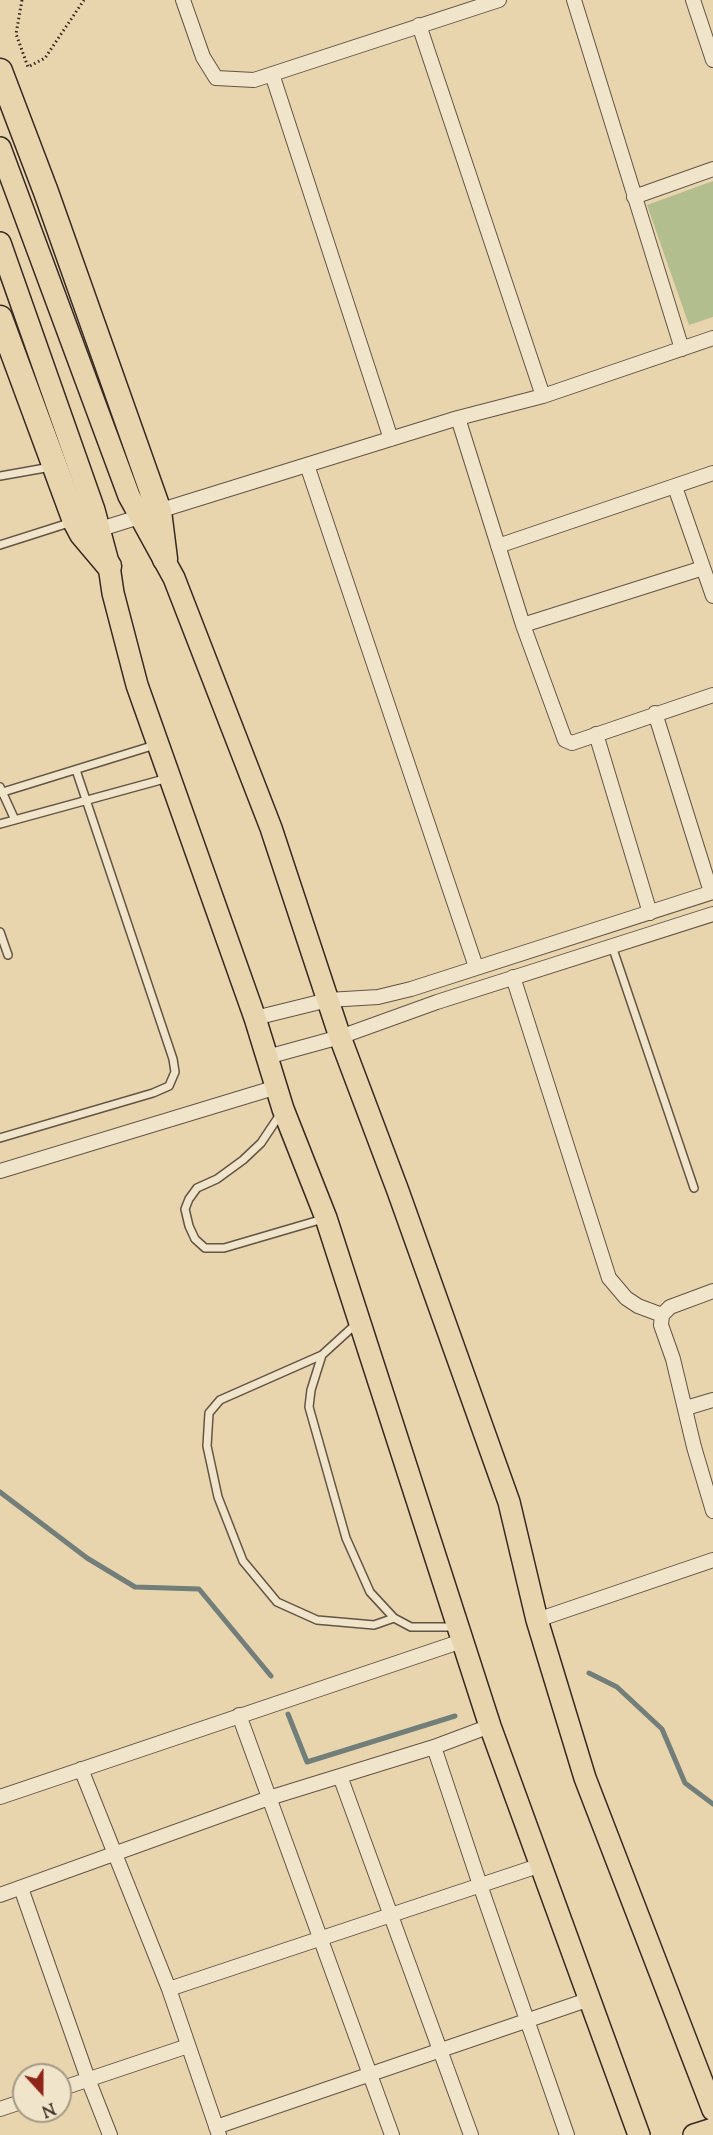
<!DOCTYPE html>
<html>
<head>
<meta charset="utf-8">
<style>
  body { margin:0 }
  #map { position:relative; width:713px; height:2135px; overflow:hidden; background:#e8d5ae; font-family:"Sorts Mill Goudy",serif }
  canvas { display:block }
  .north { position:absolute; left:12px; top:2063px; width:60px; height:60px; box-sizing:border-box; background:#f0e4ca; border:2px solid #a69987; border-radius:50%; rotate:159deg; font-size:16px; font-weight:700; line-height:24px; text-align:center; color:#372922 }
  .north::after { content:''; display:block; margin:auto; width:21px; height:27px; background:#8f2418; clip-path:polygon(50% 0,100% 100%,50% 72%,0 100%) }
</style>
</head>
<body>
<div id="map">
<canvas width="713" height="2135"></canvas>
<div class="north">N</div>
</div>
<script>
const g = document.querySelector('canvas').getContext('2d');
g.lineJoin = 'round';
function paint(path, color) { g.fillStyle = color; g.fill(path, 'evenodd'); }
const shape = rows => new Path2D(rows.map(r => 'M' + r).join(''));
function stroke(path, color, width, dash) { g.strokeStyle = color; g.lineWidth = width; g.lineCap = dash ? 'butt' : 'round'; g.setLineDash(dash || []); g.stroke(path); }
paint(shape([
  [713,181,713,317,689,325,647,205]
]), '#b2be8e');
stroke(shape([
  [0,1492,87,1558,135,1587,199,1589,271,1676],
  [589,1673,617,1687,662,1729,685,1783,713,1804],
  [288,1714,307,1762,455,1716]
]), '#727e79', 5);
const lane = shape([
  [0,476,51,467],
  [0,545,72,522],
  [0,787,15,820],
  [0,793,155,745],
  [0,824,168,778],
  [0,932,8,955],
  [612,946,694,1188],
  [281,1113,261,1143,243,1160,217,1179,197,1188,189,1199,185,1209,189,1226,195,1239,205,1248,224,1248,323,1219],
  [0,1138,153,1093,169,1086,175,1072,173,1059,76,770],
  [356,1324,322,1355,311,1390,309,1407,346,1538,370,1592,394,1618,411,1627,455,1627],
  [322,1355,220,1400,209,1413,207,1446,218,1497,243,1561,277,1602,317,1620,374,1625,394,1618]
]);
const street = shape([
  [183,0,203,57,216,78,254,80,499,0],
  [574,0,682,349],
  [693,0,713,60],
  [419,25,543,396],
  [272,74,391,439],
  [634,197,713,169],
  [458,418,523,625,565,740,572,743,713,695],
  [307,465,476,967],
  [675,487,713,596],
  [94,531,458,418,543,396,713,338],
  [498,546,713,473],
  [523,625,703,568],
  [655,713,711,892],
  [596,734,650,913],
  [513,977,609,1278,626,1298,638,1306,662,1315],
  [255,1018,328,1000,378,997,411,989,713,892],
  [267,1057,340,1037,437,1002,713,914],
  [0,1171,277,1087],
  [713,1291,670,1307,662,1315,661,1325,673,1359,694,1447,713,1511],
  [686,1408,713,1400],
  [537,1620,713,1560],
  [239,1715,392,2135],
  [434,1747,480,1885,567,2135],
  [81,1769,169,1989,219,2135],
  [340,1776,471,2135],
  [0,1797,462,1641],
  [21,1888,88,2079,110,2135],
  [0,1895,269,1798,434,1747,490,1726],
  [169,1989,541,1865],
  [60,2089,188,2046],
  [0,2109,24,2101],
  [216,2127,590,1999]
]);
const primary = shape([
  [0,148,129,496,174,578,271,828,340,1037,398,1191,509,1502,537,1620,585,1778,713,2110],
  [0,243,94,510,109,566,113,593,137,685,255,1018,283,1109,326,1218,490,1726,639,2135],
  [694,2135,713,2129]
]);
const highway = shape([
  [0,71,46,192,159,511,165,559],
  [0,318,75,521,82,534,109,566]
]);
stroke(lane, '#635445', 10);
stroke(street, '#635445', 16);
stroke(primary, '#372922', 24);
stroke(highway, '#372922', 27);
stroke(shape([
  [22,0,16,34,28,67,45,58,84,0]
]), '#372922', 3, [1.5, 3]);
stroke(lane, '#f0e4ca', 7);
stroke(street, '#f0e4ca', 14);
stroke(primary, '#e8d5ae', 21);
stroke(highway, '#e8d5ae', 24);
</script>
</body>
</html>
